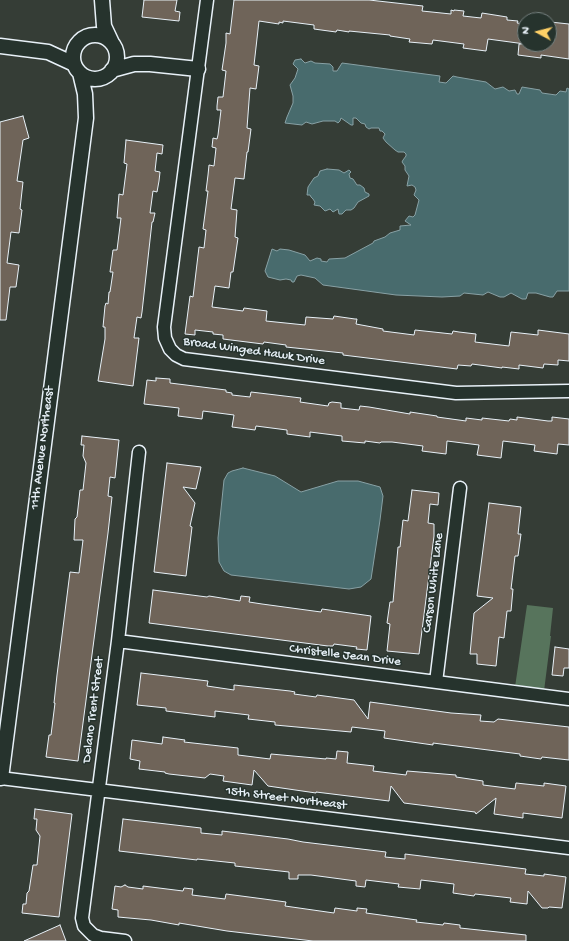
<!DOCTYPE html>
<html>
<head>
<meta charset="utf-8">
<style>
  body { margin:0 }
  #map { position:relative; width:569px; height:941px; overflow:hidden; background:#353d36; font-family:"Gochi Hand",sans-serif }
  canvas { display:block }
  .north { position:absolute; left:517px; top:12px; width:40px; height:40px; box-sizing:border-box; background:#26332d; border:1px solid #747f7e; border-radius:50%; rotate:277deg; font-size:11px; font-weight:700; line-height:16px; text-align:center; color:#e8f1f8 }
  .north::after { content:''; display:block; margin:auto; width:14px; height:18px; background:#ffd166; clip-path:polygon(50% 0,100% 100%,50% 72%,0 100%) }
</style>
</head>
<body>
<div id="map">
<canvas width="569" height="941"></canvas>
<div class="north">N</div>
</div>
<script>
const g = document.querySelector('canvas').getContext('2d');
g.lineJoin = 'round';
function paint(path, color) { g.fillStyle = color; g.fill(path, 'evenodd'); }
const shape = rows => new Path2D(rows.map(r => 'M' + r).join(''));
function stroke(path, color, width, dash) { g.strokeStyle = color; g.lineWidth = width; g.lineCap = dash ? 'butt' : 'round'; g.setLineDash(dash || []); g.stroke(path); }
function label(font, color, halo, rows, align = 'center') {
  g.font = font + ' "Gochi Hand",sans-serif'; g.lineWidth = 3; g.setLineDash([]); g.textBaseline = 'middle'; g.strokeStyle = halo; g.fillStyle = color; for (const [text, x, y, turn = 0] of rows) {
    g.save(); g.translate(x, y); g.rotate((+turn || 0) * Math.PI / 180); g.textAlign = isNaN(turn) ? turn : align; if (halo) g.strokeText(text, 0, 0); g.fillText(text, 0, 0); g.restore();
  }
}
paint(shape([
  [527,605,553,608,550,636,551,636,544,691,515,687]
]), '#57745c');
const water = shape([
  [301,59,305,63,311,61,315,63,330,64,333,67,333,71,337,71,342,63,440,76,439,82,446,83,453,76,457,77,486,82,495,89,503,87,509,91,515,90,517,94,519,94,522,87,540,90,542,93,556,95,560,91,566,92,567,88,569,89,569,291,557,291,553,297,550,297,536,293,528,293,526,299,522,299,511,293,504,297,500,297,488,292,483,295,464,293,460,296,442,297,396,295,323,285,315,278,301,275,297,276,294,282,292,282,291,280,286,279,280,280,268,277,265,271,272,249,277,251,280,249,289,250,305,255,310,261,317,258,321,259,321,261,327,262,329,259,345,258,373,243,374,241,385,237,390,233,400,230,400,226,411,225,405,221,409,216,413,217,415,215,419,200,414,195,416,190,415,187,412,185,407,186,409,176,405,170,405,166,402,162,403,160,406,156,406,154,404,152,398,152,395,150,386,142,383,138,385,134,382,131,380,131,379,128,371,128,369,129,366,127,365,124,361,123,356,118,353,118,353,125,351,125,341,118,340,121,338,123,335,121,323,121,312,124,306,122,302,125,285,123,287,117,293,103,293,96,290,85,295,78,298,69,293,64,295,60,301,59],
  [327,169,339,170,344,173,349,170,351,172,349,174,350,178,353,179,357,185,360,185,364,188,365,192,369,194,369,196,358,202,354,208,351,210,346,210,342,214,339,214,338,209,333,212,330,209,325,211,320,206,314,205,315,202,313,199,311,197,310,195,307,195,308,187,314,178,318,176,320,171,327,169],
  [243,468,275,476,301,492,338,481,358,481,380,487,383,496,380,520,371,579,361,587,349,589,231,575,224,571,219,562,218,538,224,480,228,473,232,471,243,468]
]);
paint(water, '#486b6d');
stroke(water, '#88a1a5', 1);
const building = shape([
  [144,0,177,0,175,11,180,12,179,21,142,17,144,0],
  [234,0,369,0,423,6,422,11,451,14,451,10,454,11,454,10,464,11,463,16,481,18,482,13,507,17,507,20,518,21,517,23,525,24,525,44,488,39,486,51,463,48,464,44,433,40,432,44,409,42,410,39,390,36,390,35,349,31,349,32,337,30,336,32,314,29,314,25,283,21,283,23,279,22,279,24,259,21,254,65,259,66,256,89,250,88,247,128,251,129,248,152,247,152,244,179,235,178,231,209,237,210,235,237,238,238,233,272,231,272,229,288,215,286,212,307,243,311,244,308,267,311,266,321,305,325,306,317,333,319,334,316,355,319,357,319,356,324,383,329,383,331,414,335,415,330,452,334,453,331,459,332,476,334,475,342,509,346,511,332,538,335,538,330,569,334,569,361,558,360,558,365,544,364,543,368,519,365,519,369,502,367,502,368,472,364,471,366,458,365,457,369,343,355,343,353,286,347,286,345,264,342,263,344,223,339,223,335,213,334,213,332,195,330,195,335,185,334,190,296,193,297,199,247,204,248,206,230,203,229,208,191,206,191,208,175,209,165,214,166,216,148,212,147,213,138,217,139,218,135,221,110,217,110,217,106,218,97,223,97,226,71,222,70,226,43,226,33,230,34,234,0],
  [550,22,569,24,569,59,541,55,541,58,518,55,519,44,549,44,550,22],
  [23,116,29,138,23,140,17,181,23,182,20,209,22,210,19,233,11,232,7,263,19,265,16,287,10,287,6,320,0,320,0,122,23,116],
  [126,140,163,145,162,154,157,153,155,171,160,172,159,181,157,192,153,191,150,213,155,213,153,222,152,222,142,312,141,318,137,317,134,338,139,338,133,386,98,381,105,339,105,327,103,327,105,306,106,303,108,304,109,292,110,292,113,272,110,272,113,250,117,250,121,218,117,218,119,194,123,195,127,164,124,163,126,140],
  [156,378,170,379,170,383,226,390,226,392,232,393,232,395,250,397,251,392,301,398,300,402,328,406,329,403,332,402,341,403,341,408,359,410,360,406,369,407,410,414,410,412,437,416,437,417,466,421,466,418,482,420,482,418,509,421,510,419,517,420,517,417,548,421,552,421,552,417,569,419,569,445,558,444,557,454,534,451,535,445,503,441,501,458,477,455,479,445,447,441,446,454,422,451,423,446,392,442,381,442,380,443,365,441,365,443,342,441,342,436,310,432,310,437,287,434,287,430,256,426,255,430,232,427,234,415,203,411,202,419,178,416,179,408,144,404,147,380,156,381,156,378],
  [82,436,119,440,115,478,110,477,108,496,112,497,108,533,78,761,46,757,49,735,51,735,55,703,54,703,57,675,70,572,79,573,83,540,74,540,75,519,77,517,80,490,83,490,86,463,83,456,84,445,81,445,82,436],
  [167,463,201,467,196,489,183,487,195,503,190,526,192,527,186,576,154,572,167,463],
  [412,490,439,493,438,505,430,504,428,523,434,524,434,536,419,654,387,651,390,624,387,623,390,602,393,602,398,547,400,547,403,520,408,521,412,490],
  [489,503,521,507,518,534,521,534,518,556,515,556,511,589,513,589,511,611,507,611,504,638,499,637,496,666,477,664,477,654,470,654,474,613,493,598,477,596,489,503],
  [153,590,207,597,209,596,240,601,241,596,250,597,249,602,262,604,321,612,322,609,371,616,367,650,356,649,357,647,334,644,333,646,328,646,149,623,153,590],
  [555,647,569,649,569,668,564,668,563,676,552,675,555,647],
  [141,673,208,681,207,686,234,690,234,685,253,687,290,691,295,692,294,694,316,697,317,695,354,700,368,719,370,702,451,713,481,715,480,721,494,722,498,719,569,727,569,760,542,757,541,759,520,756,520,754,433,743,433,745,384,738,385,731,352,727,351,732,275,725,275,722,248,719,249,715,215,711,215,717,166,711,166,708,137,705,141,673],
  [163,737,185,740,184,742,238,748,238,755,270,759,271,754,326,759,326,758,336,759,337,751,348,752,347,763,374,766,373,771,406,775,407,771,456,775,456,777,483,781,483,785,515,789,516,783,544,786,544,783,566,786,562,818,523,813,523,818,494,814,496,798,476,814,475,812,404,803,391,786,389,801,316,792,316,793,268,786,254,770,252,785,223,781,224,776,210,774,205,778,169,774,165,773,165,772,139,769,140,761,130,759,132,740,162,744,163,737],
  [35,809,72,814,59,917,22,913,23,904,26,904,27,893,29,891,33,865,37,865,40,836,36,830,37,819,34,819,35,809],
  [123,819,201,828,201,833,222,835,222,831,288,839,303,842,386,852,385,857,405,859,405,854,526,869,525,874,544,876,544,874,566,877,562,908,549,907,548,908,542,908,528,891,527,904,510,902,511,898,475,894,474,896,453,893,454,884,421,880,420,889,398,887,399,884,366,880,365,887,356,886,356,881,311,875,298,875,298,879,289,879,289,872,235,866,235,863,197,859,197,860,119,851,123,819],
  [125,885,128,887,143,889,143,886,183,891,184,888,193,889,192,895,225,899,226,894,264,899,286,902,285,906,334,913,335,908,357,911,357,908,367,909,366,913,417,920,416,922,443,925,444,923,460,925,460,928,526,935,526,941,313,941,227,931,179,923,179,925,151,920,118,917,118,910,112,909,115,886,121,887,125,885],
  [60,925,66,941,24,941,60,925]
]);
paint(building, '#6f6459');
stroke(building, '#e8f1f8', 1);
const minor = shape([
  [207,0,164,327,165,338,170,349,176,355,184,359,456,393,569,391],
  [118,641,569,699],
  [436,682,460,488],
  [0,778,569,848],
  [125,941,101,938,93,935,84,926,82,918,118,641,139,452]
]);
const tertiary = shape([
  [102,0,104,26,112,43],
  '73 57a22 22 0 1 1 44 0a22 22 0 1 1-44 0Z',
  [0,46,48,52,74,64],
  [112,70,134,64,150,64,198,69],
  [1,778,86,118,85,94,80,73]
]);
stroke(minor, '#e8f1f8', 15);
stroke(tertiary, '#e8f1f8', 17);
stroke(minor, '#26332d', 12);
stroke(tertiary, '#26332d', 14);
label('13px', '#e8f1f8', '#26332d', [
  ["Broad Winged Hawk Drive",254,352,8],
  ["11th Avenue Northeast",43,448,-83],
  ["Carson White Lane",434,583,-83],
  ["Christelle Jean Drive",345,656,7],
  ["Delano Trent Street",94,710,-83],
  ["15th Street Northeast",286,799,7]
]);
</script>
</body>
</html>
